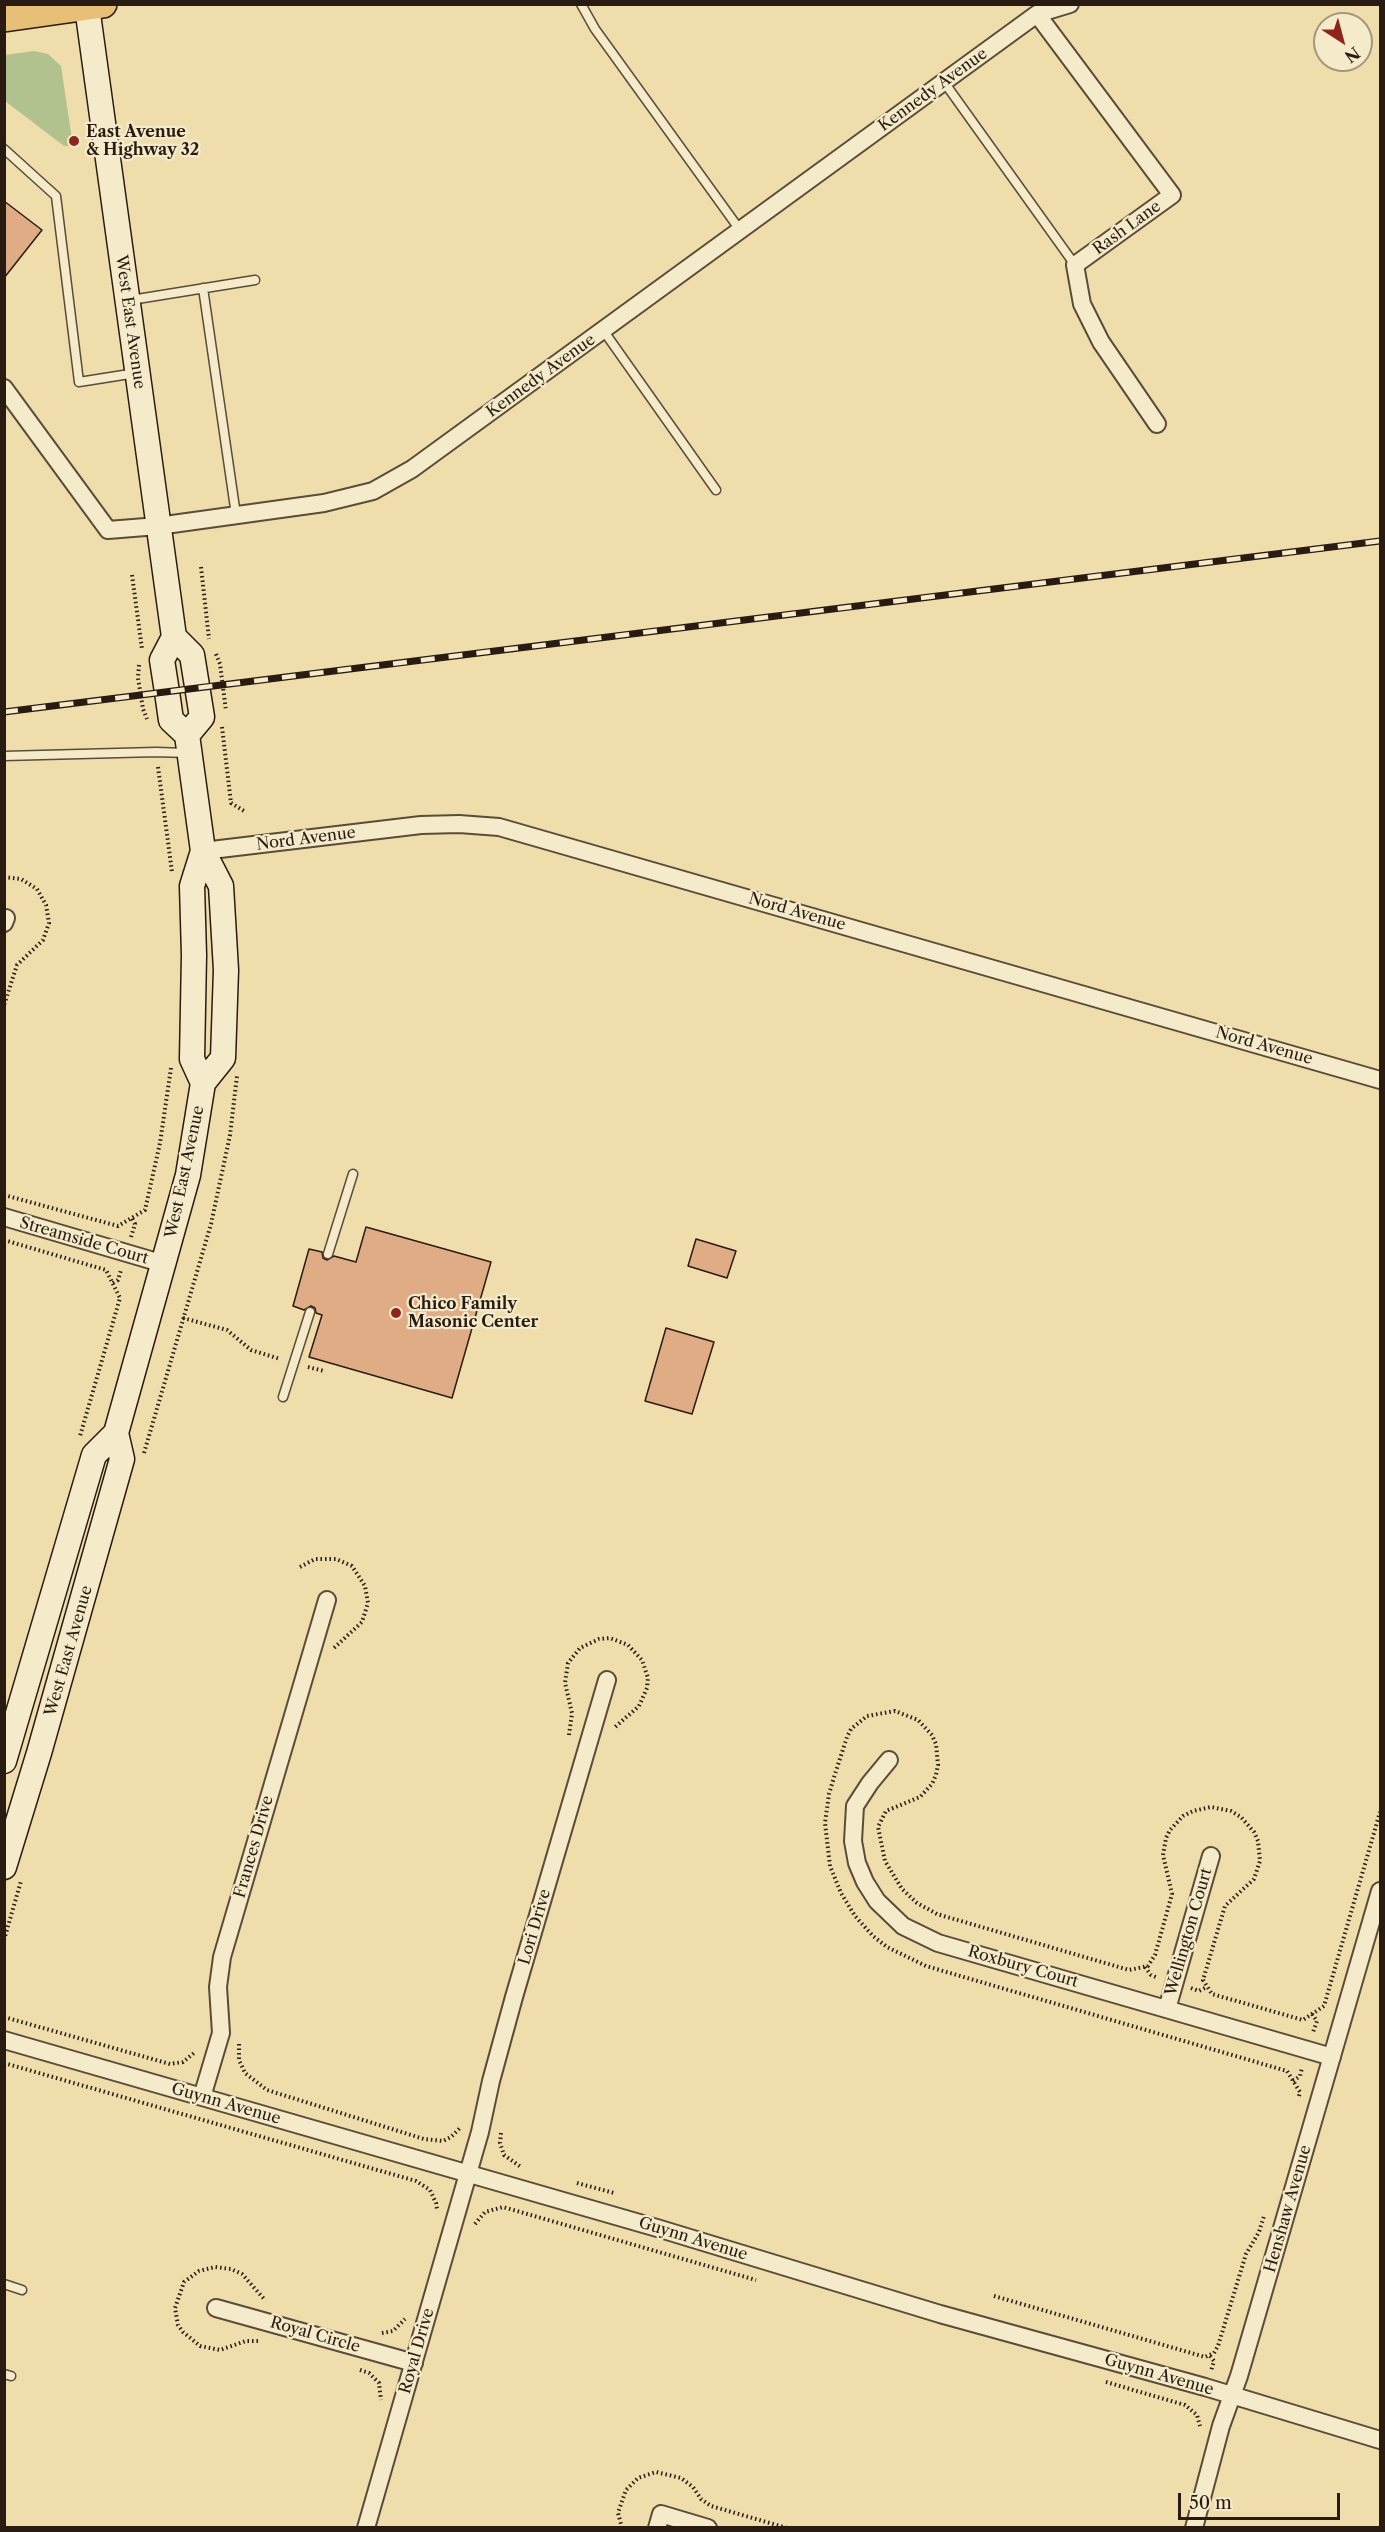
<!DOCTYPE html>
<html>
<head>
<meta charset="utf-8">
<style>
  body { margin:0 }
  #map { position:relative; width:1385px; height:2532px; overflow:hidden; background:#efdeac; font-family:"Libre Caslon Text",serif }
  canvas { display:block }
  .frame { position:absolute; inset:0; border:6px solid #291b11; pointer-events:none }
  .north { position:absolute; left:1313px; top:12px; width:60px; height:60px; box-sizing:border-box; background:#f5eac9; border:2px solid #a3977f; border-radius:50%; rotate:144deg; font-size:16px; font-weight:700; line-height:24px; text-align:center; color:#291b11 }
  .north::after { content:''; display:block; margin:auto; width:21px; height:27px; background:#8f2418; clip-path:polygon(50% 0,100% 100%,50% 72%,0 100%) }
  .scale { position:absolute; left:1178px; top:2493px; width:162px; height:27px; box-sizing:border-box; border:3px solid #291b11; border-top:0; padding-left:8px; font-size:18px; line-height:21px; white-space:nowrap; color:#291b11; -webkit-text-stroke:4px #f5eac9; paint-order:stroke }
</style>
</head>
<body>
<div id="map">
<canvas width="1385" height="2532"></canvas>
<div class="frame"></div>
<div class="north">N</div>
<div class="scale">50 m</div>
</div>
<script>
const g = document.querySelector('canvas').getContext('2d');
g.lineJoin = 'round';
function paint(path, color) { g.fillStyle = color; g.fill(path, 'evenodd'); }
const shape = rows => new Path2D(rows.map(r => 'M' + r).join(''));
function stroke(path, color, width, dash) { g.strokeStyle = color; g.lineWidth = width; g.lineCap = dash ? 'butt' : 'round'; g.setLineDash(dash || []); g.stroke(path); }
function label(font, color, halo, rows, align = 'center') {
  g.font = font + ' "Libre Caslon Text",serif'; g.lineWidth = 4.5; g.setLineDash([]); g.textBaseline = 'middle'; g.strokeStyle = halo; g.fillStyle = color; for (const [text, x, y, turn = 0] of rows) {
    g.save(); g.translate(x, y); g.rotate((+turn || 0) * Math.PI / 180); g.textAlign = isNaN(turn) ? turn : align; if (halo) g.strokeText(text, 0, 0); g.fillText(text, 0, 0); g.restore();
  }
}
paint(shape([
  [34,51,48,54,61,66,73,146,64,146,5,101,5,55]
]), '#b2c28e');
const building = shape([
  [4,201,42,230,4,278,4,201],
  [366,1227,491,1262,452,1398,309,1357,322,1315,316,1313,315,1308,311,1306,304,1310,293,1306,309,1249,322,1252,323,1258,327,1260,334,1256,356,1262,366,1227],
  [696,1239,736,1251,727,1278,688,1266,696,1239],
  [666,1328,714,1342,692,1414,645,1401,666,1328]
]);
paint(building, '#e0ac85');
stroke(building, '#291b11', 1.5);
const service = shape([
  [581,4,595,29,740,230],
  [944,82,1075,265],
  [4,149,56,196,79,382,136,373],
  [203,288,236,515],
  [131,300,255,280],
  [603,330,716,490],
  [4,756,156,752,187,753],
  [328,1254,353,1174],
  [283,1397,310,1312],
  [4,2284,22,2290],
  [4,2374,11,2376]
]);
const minor = shape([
  [1037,14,1172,195,1075,265,1082,304,1101,342,1157,424],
  [4,388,108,530,158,526,324,503,373,491,412,469,1037,14,1070,4],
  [203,851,421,825,459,824,499,827,1380,1080],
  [4,923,6,918],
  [4,1217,164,1264],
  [889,1760,870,1783,855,1806,853,1841,857,1863,865,1882,877,1901,903,1926,938,1943,1332,2057],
  [1167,2009,1211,1856],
  [4,2040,657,2228,940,2314,1205,2387,1380,2440],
  [202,2097,221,2033,218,1987,222,1957,327,1600],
  [216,2308,414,2363],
  [366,2528,480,2132,491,2081,514,1997,607,1680],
  [657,2528,661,2514,708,2528],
  [1194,2528,1221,2426,1239,2376,1380,1891]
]);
const secondary = shape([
  [87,7,174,637,162,660,167,692,171,720,187,735,203,851,221,886,226,970,223,1058,203,1083],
  [174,637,192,655,202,717,187,735],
  [4,1761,94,1455,116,1433,188,1175,203,1083,192,1059,194,955,192,886,203,851],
  [4,1867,39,1753,122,1459,116,1433]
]);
const primary = shape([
  [4,18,103,4]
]);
stroke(service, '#5a4c38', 11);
stroke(minor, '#5a4c38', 20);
stroke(secondary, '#291b11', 27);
stroke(primary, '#291b11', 30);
stroke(shape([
  [201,567,209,639],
  [132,575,142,649],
  [216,654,220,664,226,711],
  [139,665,138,678,143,709,147,719],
  [222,727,231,803,244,811],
  [158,767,172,872],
  [4,877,21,879,37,889,46,905,49,923,43,940,17,965,4,1005],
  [4,1195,118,1226,145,1210,160,1143,171,1068],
  [131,1237,135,1224,132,1218],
  [4,1240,106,1270,120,1298,80,1436],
  [113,1283,118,1280,121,1270],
  [183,1318,227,1330,251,1350,280,1359],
  [308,1367,324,1371],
  [144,1453,211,1224,230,1135,237,1076],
  [300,1567,315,1559,336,1559,352,1566,365,1586,368,1603,362,1622,334,1648],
  [569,1735,572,1713,565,1683,568,1663,580,1648,599,1639,610,1638,628,1645,642,1660,648,1678,647,1688,639,1706,614,1728],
  [4,1940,21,1881],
  [1145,1967,1151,1975,1158,1978],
  [1191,1988,1199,1991,1207,1987],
  [1312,2014,1317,2021,1313,2032],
  [4,2017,170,2064,183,2062,194,2053],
  [239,2044,239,2060,245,2073,267,2090,424,2139,443,2141,451,2137,461,2127],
  [4,2063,416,2181,430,2190,436,2203,437,2209],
  [1293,2081,1300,2076,1302,2068],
  [1299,2096,1300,2092,1287,2071,926,1966,887,1947,873,1936,855,1916,841,1893,830,1866,825,1823,829,1794,835,1774,847,1737,851,1729,867,1716,895,1711,918,1720,932,1735,936,1744,938,1765,936,1775,932,1784,920,1797,886,1811,878,1827,885,1861,902,1889,917,1903,937,1914,1129,1970,1148,1966,1155,1955,1172,1894,1163,1855,1166,1838,1170,1830,1183,1816,1193,1811,1211,1807,1231,1811,1241,1817,1254,1832,1258,1841,1260,1861,1254,1879,1225,1906,1203,1980,1212,1994,1303,2020,1324,2006,1380,1812],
  [501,2133,500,2143,504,2155,521,2167],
  [577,2183,614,2193],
  [475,2224,485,2212,503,2207,756,2280],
  [994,2296,1205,2357,1214,2353,1218,2346,1246,2254,1259,2232,1264,2216],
  [382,2333,393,2331,405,2319],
  [258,2341,246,2341,220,2350,200,2346,183,2332,178,2325,175,2308,184,2282,199,2271,215,2267,231,2269,242,2274,265,2300],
  [1210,2356,1214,2361,1211,2371],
  [360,2370,369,2373,379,2383,381,2400],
  [1106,2382,1185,2405,1197,2415,1200,2426],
  [622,2528,618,2513,626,2490,638,2478,656,2472,681,2478,693,2487,701,2499,711,2506,787,2528]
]), '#291b11', 4, [1.5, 3]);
stroke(service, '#f5eac9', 8);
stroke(minor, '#f5eac9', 16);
stroke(secondary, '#f5eac9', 24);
stroke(primary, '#e8bf76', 27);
const rail = shape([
  [4,712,1380,541]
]);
stroke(rail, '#291b11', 7);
stroke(rail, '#f5eac9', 4.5, [14]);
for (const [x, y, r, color] of [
  [74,141,6,"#8f2418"],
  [396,1313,6,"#8f2418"]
]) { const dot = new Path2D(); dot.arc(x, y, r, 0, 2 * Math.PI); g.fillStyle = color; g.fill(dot); stroke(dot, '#f5eac9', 2); }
label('16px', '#291b11', '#f5eac9', [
  ["Kennedy Avenue",933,90,-36],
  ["Rash Lane",1127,228,-36],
  ["West East Avenue",130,322,82],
  ["Kennedy Avenue",541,376,-36],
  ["Nord Avenue",306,839,-7],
  ["Nord Avenue",797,912,16],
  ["Nord Avenue",1264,1046,16],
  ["West East Avenue",185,1172,-78],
  ["Streamside Court",84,1241,16],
  ["West East Avenue",69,1651,-74],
  ["Frances Drive",254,1847,-74],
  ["Lori Drive",535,1927,-74],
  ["Wellington Court",1189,1932,-74],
  ["Roxbury Court",1023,1967,16],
  ["Guynn Avenue",226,2104,16],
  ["Henshaw Avenue",1288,2209,-74],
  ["Guynn Avenue",693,2239,17],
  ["Royal Circle",315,2335,16],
  ["Royal Drive",417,2351,-74],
  ["Guynn Avenue",1159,2375,16]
]);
label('bold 16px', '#291b11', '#f5eac9', [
  ["East Avenue",86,132],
  ["& Highway 32",86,150],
  ["Chico Family",408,1304],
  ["Masonic Center",408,1322]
], 'left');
</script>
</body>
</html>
